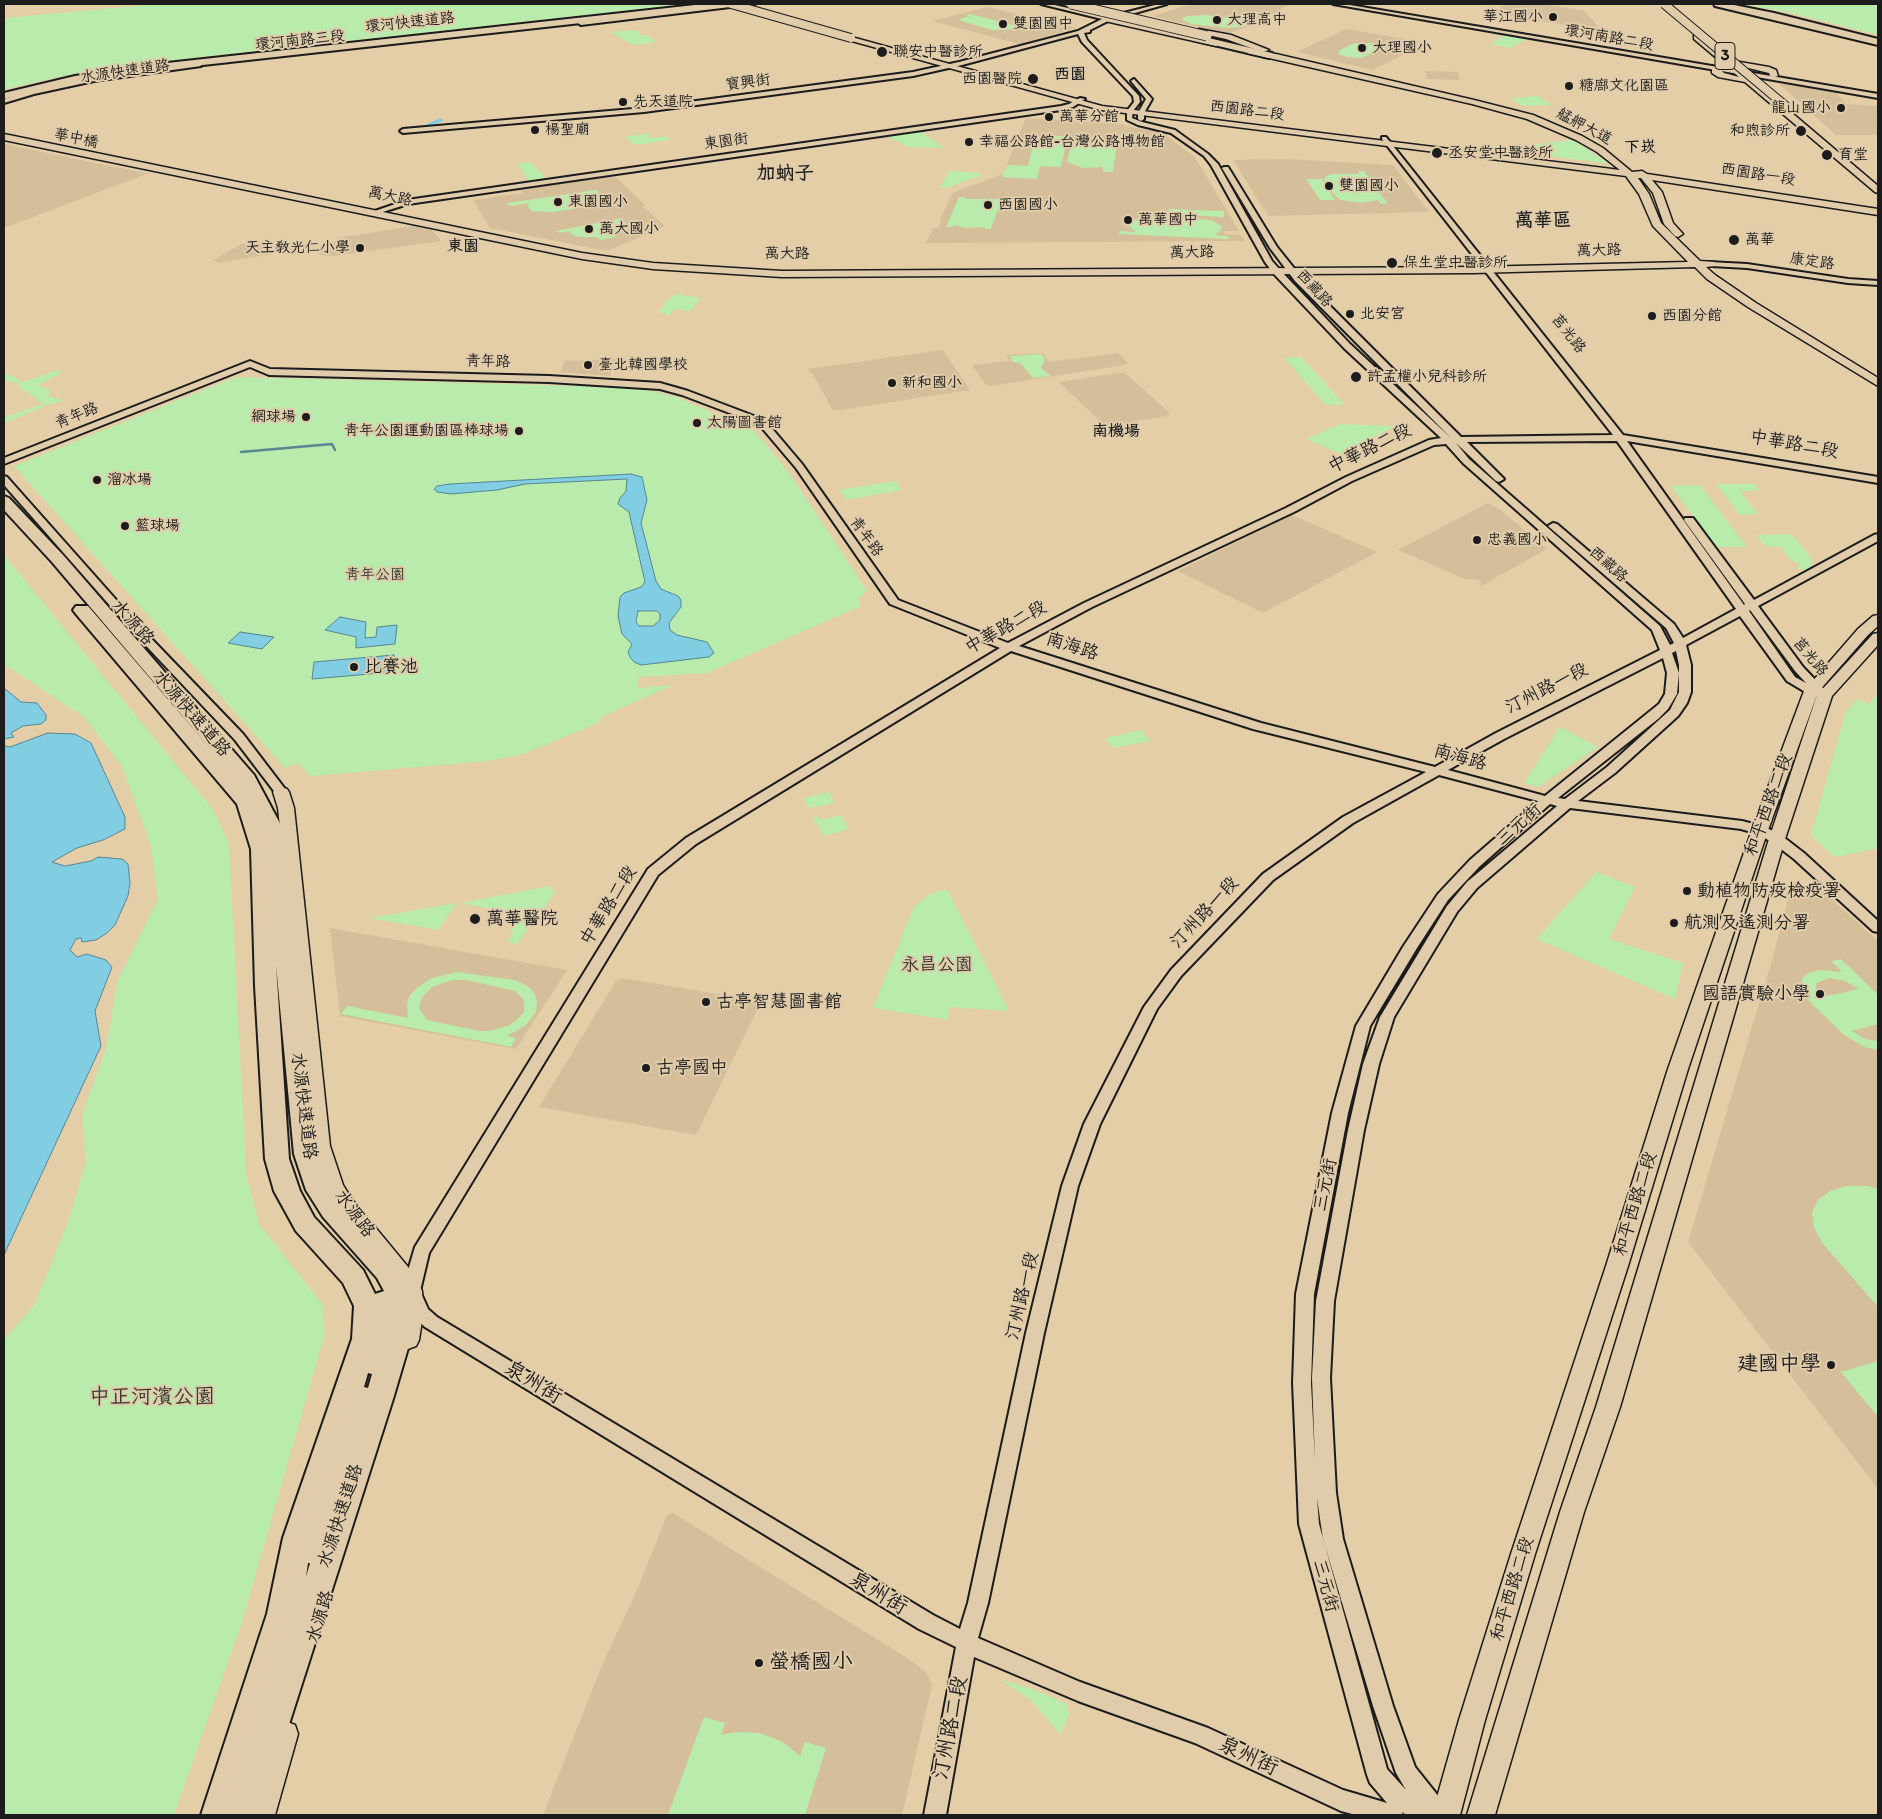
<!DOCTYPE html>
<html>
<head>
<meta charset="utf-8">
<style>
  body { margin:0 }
  #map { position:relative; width:1882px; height:1819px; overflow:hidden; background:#e4cea8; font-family:Itim,sans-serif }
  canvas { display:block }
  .frame { position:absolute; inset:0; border:5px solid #1c1c1c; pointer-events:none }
</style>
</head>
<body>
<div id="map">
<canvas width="1882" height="1819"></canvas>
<div class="frame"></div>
</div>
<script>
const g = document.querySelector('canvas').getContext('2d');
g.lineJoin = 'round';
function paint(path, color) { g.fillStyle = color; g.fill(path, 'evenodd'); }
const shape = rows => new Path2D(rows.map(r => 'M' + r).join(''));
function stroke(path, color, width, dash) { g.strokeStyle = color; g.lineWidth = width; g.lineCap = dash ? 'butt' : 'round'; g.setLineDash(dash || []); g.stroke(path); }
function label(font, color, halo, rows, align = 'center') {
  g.font = font + ' Itim,"LXGW WenKai TC",sans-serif'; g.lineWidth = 4; g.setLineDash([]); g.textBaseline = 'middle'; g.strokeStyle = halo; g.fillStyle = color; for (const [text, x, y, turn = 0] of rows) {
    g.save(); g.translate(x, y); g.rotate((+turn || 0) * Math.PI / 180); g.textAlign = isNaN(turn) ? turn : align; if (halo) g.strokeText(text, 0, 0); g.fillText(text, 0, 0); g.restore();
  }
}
paint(shape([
  [1192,4,1290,4,1258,23,1227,34,1153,16],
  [1505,4,1542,4,1584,11,1598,26,1588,29,1492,13],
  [987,7,1076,28,1019,44,932,21],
  [1346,29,1428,43,1372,70,1297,52],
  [1425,71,1458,72,1460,80,1427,79],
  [1779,84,1793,84,1835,91,1846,104,1878,106,1878,135,1836,135],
  [1026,118,1124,124,1124,126,1167,133,1167,136,1195,157,1239,231,1224,231,1224,234,1241,235,1245,241,926,243,933,228,939,227,941,221,940,220,952,193,1003,174],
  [4,144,105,165,149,173,4,228],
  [1286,159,1393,165,1429,212,1268,216,1233,160],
  [605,176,617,178,645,205,642,206,665,226,607,251,490,228,473,200,523,193,520,189],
  [412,226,432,230,441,241,334,256,318,255,339,238],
  [259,243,265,243,312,245,303,254,277,253,218,263,214,260,241,244],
  [943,350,970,390,833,411,814,376,808,369],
  [1043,353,1048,362,1118,353,1128,363,1125,365,991,386,986,385,972,365,1010,361,1006,355],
  [615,359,610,376,561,372,564,361],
  [1118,373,1125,373,1170,413,1167,416,1105,426,1059,382],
  [1488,503,1499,509,1546,548,1545,550,1481,586,1480,580,1465,579,1398,550],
  [1292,515,1377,552,1263,613,1178,571],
  [1791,888,1823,891,1878,941,1878,1489,1688,1242,1773,957],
  [330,928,567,970,516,1049,340,1016],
  [623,978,758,1001,760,1004,696,1135,539,1107,616,981],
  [673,1513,904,1656,926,1672,932,1685,902,1815,543,1815,600,1670,640,1583,667,1515]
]), '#d4bf9a');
paint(shape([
  [156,4,687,4,136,64,58,77,4,89,4,18],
  [1743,4,1878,4,1878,35,1791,13],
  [970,14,1021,27,1006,30,992,30,958,20,969,16,966,15],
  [1205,15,1256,21,1247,21,1248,25,1243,27,1227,28,1191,24,1181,19,1187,16],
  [635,30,640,35,647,35,656,42,633,45,611,32],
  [1507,34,1529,38,1510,48,1490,44],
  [1355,43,1375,43,1383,45,1386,48,1361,58,1348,57,1338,54,1340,50],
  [1539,96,1551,105,1522,106,1510,98],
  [918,130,945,148,909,147,883,135],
  [651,133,647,137,655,138,666,136,670,140,636,145,624,137],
  [1046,136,1068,136,1061,167,1040,166,1037,179,1002,177,1007,165,1028,166,1034,142,1044,143],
  [1109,137,1118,137,1113,172,1103,172,1103,167,1083,168,1067,162,1072,142,1087,138,1108,140],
  [1573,140,1609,164,1497,149,1537,144],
  [531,162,546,179,529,182,517,163],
  [949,171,980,173,982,175,947,188,940,188],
  [1358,171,1364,171,1387,203,1381,204,1378,200,1361,203,1341,200,1335,196,1324,179,1326,176,1332,174,1359,174],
  [1306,179,1322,179,1327,187,1322,188,1327,188,1335,200,1320,200],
  [596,190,599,193,592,195,601,200,597,205,553,212,532,211,528,208,529,203,510,206,507,203],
  [959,197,965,197,965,199,1002,199,991,229,984,229,985,227,966,228,954,225,952,227,946,227],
  [1169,209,1224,211,1224,217,1169,214],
  [1154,216,1210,220,1222,226,1220,232,1214,235,1228,236,1229,239,1119,234,1119,231,1136,232,1129,226,1134,220],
  [622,218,624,220,622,221,629,225,628,229,614,234,616,237,600,240,597,237,578,237,571,234,570,231,559,233,556,231],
  [677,294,701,298,690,311,675,309,669,315,658,312,663,307,665,302],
  [1042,354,1045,360,1041,368,1051,376,1033,378,1020,363,1012,362,1010,356],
  [1301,357,1344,404,1326,405,1284,358],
  [59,370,61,372,60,374,38,385,50,390,49,397,63,400,52,404,46,404,43,407,4,423,4,417,43,404,28,393,32,391,26,392,20,388,18,383,4,380,4,372,23,382],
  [236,377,618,387,642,389,676,397,742,425,754,431,763,441,792,477,867,591,858,599,861,606,707,673,638,677,638,688,673,685,601,717,600,722,524,754,488,761,310,776,298,763,285,768,14,466],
  [1340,424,1396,426,1341,454,1306,439],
  [896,481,901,490,847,500,839,490],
  [1716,484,1754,484,1759,490,1740,492,1758,514,1740,515],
  [1700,485,1747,547,1716,547,1671,486],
  [1791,534,1812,559,1811,571,1798,569,1799,563,1790,560,1781,547,1765,546,1756,535],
  [4,555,214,811,229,844,246,1174,259,1224,323,1305,324,1337,242,1622,174,1815,4,1815,4,1340,35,1304,68,1222,86,1162,82,1115,106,1049,118,980,158,899,151,846,122,766,84,717,4,664],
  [1878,694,1878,848,1835,857,1811,835,1846,711,1857,699,1868,704],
  [1560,727,1598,747,1538,787,1524,783],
  [1142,730,1150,741,1113,748,1105,738],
  [829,792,835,803,809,808,803,798],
  [841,815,849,829,824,836,813,817,817,816,820,820],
  [1596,872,1635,887,1609,939,1683,963,1675,999,1537,939],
  [550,886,555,893,517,944,507,942,514,932,509,931,517,919,517,914,460,903],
  [947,889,1009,1011,949,1007,948,1020,873,1008,914,907,930,894],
  [457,903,438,930,370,918],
  [1841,959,1878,995,1878,1024,1852,1031,1865,1039,1878,1041,1878,1050,1864,1047,1843,1034,1805,997,1801,989,1801,982,1804,976,1811,972,1821,970,1842,972,1831,961],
  [1829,978,1845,981,1859,989,1818,998,1815,992,1817,983],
  [457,972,514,980,528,986,534,993,537,1000,536,1012,526,1025,507,1036,516,1038,511,1047,341,1014,347,1006,408,1018,407,1003,410,995,418,987,432,978],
  [452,980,466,980,515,991,524,1000,524,1012,518,1019,510,1025,489,1031,479,1031,427,1020,419,1008,422,997,432,987],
  [1847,1186,1867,1186,1878,1189,1878,1307,1823,1244,1814,1228,1812,1212,1818,1200,1830,1191],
  [1878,1361,1878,1417,1841,1372],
  [1001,1680,1030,1688,1067,1704,1069,1714,1064,1728,1059,1733,1031,1700],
  [704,1717,725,1723,721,1735,737,1732,760,1733,783,1742,800,1756,805,1742,826,1748,805,1815,668,1815]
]), '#b8ebac');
const water = shape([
  [631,474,642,477,647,500,641,523,656,581,661,589,678,596,681,600,681,607,669,623,670,630,677,635,707,642,714,653,709,657,641,665,634,662,630,657,628,652,632,644,622,634,618,616,620,597,624,593,641,587,645,582,629,512,618,504,620,498,626,491,627,479,525,484,497,490,451,494,437,492,434,489,437,486,450,484,631,474],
  [638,611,657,611,660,614,660,620,653,626,639,626,636,622,638,611],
  [340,617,366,622,365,638,376,637,377,627,397,625,395,644,356,648,356,637,325,630,340,617],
  [240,632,274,637,262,649,228,643,240,632],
  [394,655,393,672,312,679,314,662,394,655],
  [4,688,21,702,37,703,46,715,46,720,41,724,23,726,11,733,14,737,4,739,4,688],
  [48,733,75,734,91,743,125,817,125,829,103,840,77,848,52,862,65,866,91,861,98,857,122,859,128,864,130,883,128,896,115,925,107,933,96,940,82,942,81,938,76,939,70,950,77,957,87,954,106,960,112,967,95,1011,101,1046,4,1255,4,746,10,747,48,733]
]);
paint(water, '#81cde1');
stroke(water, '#598692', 1);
stroke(shape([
  [241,452,332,444,335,450]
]), '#598692', 2.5);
paint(shape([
  [441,118,443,121,423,129,420,127,441,118]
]), '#81cde1');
const minor = shape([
  [739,4,755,4,581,25,578,23,739,4],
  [1041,4,1050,4,1108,17,1159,4,1167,4,1110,20,1090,30,1090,32,1084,33,1087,40,1139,96,1140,102,1133,111,1132,118,1142,122,1175,130,1208,154,1218,164,1272,261,1280,270,1350,344,1451,438,1295,281,1270,248,1222,168,1224,167,1228,167,1277,247,1301,277,1461,437,1613,435,1382,139,1382,137,1386,137,1623,435,1878,477,1878,483,1627,441,1744,605,1745,604,1684,520,1685,518,1693,518,1754,600,1874,535,1878,534,1878,541,1758,606,1803,667,1823,688,1824,691,1829,692,1831,695,1829,698,1825,699,1807,693,1787,681,1740,616,1686,645,1691,665,1691,692,1687,703,1678,716,1615,773,1578,801,1742,821,1765,827,1782,836,1804,853,1878,921,1878,932,1873,931,1794,859,1772,842,1755,833,1741,829,1570,808,1477,888,1457,912,1394,1017,1379,1064,1364,1130,1334,1301,1330,1378,1336,1493,1343,1539,1393,1706,1415,1767,1447,1807,1450,1815,1406,1815,1402,1812,1403,1815,1356,1815,1341,1811,1195,1743,1078,1701,974,1657,946,1815,924,1815,956,1647,919,1629,425,1327,415,1318,402,1291,415,1247,648,869,686,838,1000,648,890,604,796,468,763,429,748,420,682,395,660,389,549,382,269,375,250,367,4,464,4,458,250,361,270,369,549,376,660,383,688,391,754,416,769,425,802,464,898,600,1008,643,1084,603,1286,508,1346,477,1429,440,1441,438,1344,348,1274,274,1265,262,1211,165,1204,156,1171,133,1138,125,1127,120,1127,111,1134,102,1133,96,1082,42,1078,34,962,65,913,76,644,112,403,133,400,131,403,129,644,108,913,72,959,62,1078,31,1102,19,1041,4],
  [1617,441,1736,609,1683,638,1674,624,1557,524,1553,523,1548,526,1666,628,1674,643,1670,645,1660,626,1469,459,1456,443,1496,481,1499,482,1504,479,1467,442,1617,441],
  [1446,444,1463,463,1652,630,1660,650,1496,733,1435,767,1261,723,1019,646,1092,607,1294,512,1352,481,1434,445,1446,444],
  [1750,610,1795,671,1806,683,1795,677,1749,611,1750,610],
  [1011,651,1253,729,1426,772,1343,817,1263,874,1171,970,1144,1007,1084,1124,1062,1186,1026,1333,968,1603,960,1629,933,1615,437,1317,428,1309,420,1291,429,1253,658,875,696,844,1011,651],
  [1676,651,1679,665,1679,692,1670,710,1607,767,1565,799,1558,798,1658,719,1668,709,1677,694,1679,673,1672,653,1676,651],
  [1663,658,1667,673,1665,694,1659,704,1545,796,1448,770,1504,739,1663,658],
  [1439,775,1538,801,1470,860,1438,894,1403,947,1356,1026,1332,1113,1296,1294,1293,1383,1299,1524,1367,1775,1370,1783,1387,1803,1343,1790,1208,1728,1080,1682,978,1638,988,1603,1044,1333,1078,1186,1100,1124,1157,1009,1181,976,1273,880,1353,823,1439,775],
  [1550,804,1557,806,1467,882,1447,906,1380,1017,1363,1064,1348,1130,1316,1301,1312,1378,1315,1461,1311,1383,1314,1294,1348,1113,1370,1026,1417,948,1448,900,1480,866,1550,804],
  [1317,1498,1323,1539,1373,1706,1396,1773,1406,1790,1387,1769,1319,1524,1317,1498],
  [1333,4,1344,4,1878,94,1878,98,1333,4],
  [199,63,201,66,94,81,34,94,4,103,4,99,31,91,94,77,199,63],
  [1134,79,1152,99,1144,113,1144,119,1141,121,1138,119,1138,113,1146,99,1131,81,1134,79],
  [1080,98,1085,99,1073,107,1061,110,408,204,373,215,369,213,407,200,1061,106,1069,104,1080,98],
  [1708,262,1747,264,1848,279,1878,281,1878,285,1848,283,1747,268,1711,266,1708,266,1708,262],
  [4,476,7,477,142,629,243,734,285,789,287,792,285,795,277,795,235,740,134,633,4,485,4,476]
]);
const major = shape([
  [1105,17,1216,42,1220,44,1216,46,1105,21,1105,17],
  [1199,29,1231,35,1269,50,1262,52,1226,39,1199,33,1199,29],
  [1694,35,1700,35,1878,186,1878,193,1875,192,1745,82,1718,77,1712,73,1712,68,1716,66,1724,73,1739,77,1694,39,1694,35],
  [848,36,1102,106,1620,170,1597,152,1576,140,1527,119,1472,104,1247,53,1251,51,1276,54,1474,100,1533,115,1582,136,1603,148,1632,172,1642,171,1647,174,1878,209,1878,215,1652,180,1662,192,1673,223,1683,234,1678,237,1675,236,1664,224,1653,193,1641,178,1638,178,1649,194,1661,223,1700,261,1715,262,1715,266,1706,267,1715,275,1756,303,1878,378,1878,386,1748,307,1707,279,1695,267,1474,273,782,277,653,269,582,259,4,140,4,134,582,253,653,263,782,271,1474,267,1688,262,1653,226,1639,194,1626,176,1101,110,848,40,848,36],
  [1740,62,1769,67,1776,70,1778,76,1771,78,1769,73,1740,66,1740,62],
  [1878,615,1878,626,1868,635,1818,692,1768,830,1688,1069,1628,1266,1535,1554,1485,1720,1460,1815,1432,1815,1459,1720,1511,1554,1606,1266,1668,1069,1752,830,1804,691,1858,629,1873,616,1878,615],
  [1878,633,1878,645,1832,696,1785,839,1620,1407,1584,1512,1495,1815,1467,1815,1560,1512,1596,1407,1769,839,1817,695,1873,634,1878,633],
  [281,787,287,789,289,792,294,808,330,1146,343,1185,351,1198,413,1273,422,1291,423,1314,419,1340,416,1346,408,1349,400,1346,397,1340,401,1314,400,1291,337,1210,323,1186,310,1146,289,913,278,808,273,792,275,789,281,787],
  [285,1721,295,1725,298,1734,275,1815,247,1815,272,1734,275,1725,285,1721]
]);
const highway = shape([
  [704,4,729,4,725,7,149,71,75,82,4,99,4,93,75,76,149,65,704,4],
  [1714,4,1729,4,1774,13,1878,39,1878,45,1715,6,1714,4],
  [1196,35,1272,53,1274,55,1269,58,1193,40,1193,36,1196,35],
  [4,496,9,498,64,556,254,775,284,831,318,1154,331,1188,341,1203,396,1264,412,1294,411,1338,393,1399,260,1815,201,1815,267,1614,283,1538,352,1339,354,1306,343,1283,296,1231,274,1191,265,1159,255,986,251,849,237,804,76,614,73,610,76,606,88,606,214,753,52,562,4,510,4,496],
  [276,965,294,1154,306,1190,323,1217,377,1278,384,1291,375,1294,363,1270,314,1217,300,1191,289,1159,276,965],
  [368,1373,372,1374,368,1388,364,1387,368,1373],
  [308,1563,310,1563,306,1577,308,1563]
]);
stroke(minor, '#1c1c1c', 4);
stroke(major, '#1c1c1c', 3);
stroke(highway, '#1c1c1c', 4);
paint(minor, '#e0ccaa');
paint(major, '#e0ccaa');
paint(highway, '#e0ccaa');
const majorBridge = shape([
  [731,4,851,38],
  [1664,4,1787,107]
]);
const highwayBridge = shape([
  [1071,4,1207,36]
]);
stroke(majorBridge, '#1c1c1c', 10, []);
stroke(highwayBridge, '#1c1c1c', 11, []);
stroke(majorBridge, '#e0ccaa', 8);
stroke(highwayBridge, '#e0ccaa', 9);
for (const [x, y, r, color] of [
  [1553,17,5,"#1c1c1c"],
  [1217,20,5,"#1c1c1c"],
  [1003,24,5,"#1c1c1c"],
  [1362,48,5,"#1c1c1c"],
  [882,52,6,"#1c1c1c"],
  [1033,79,6,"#1c1c1c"],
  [1569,86,5,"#1c1c1c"],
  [623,102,5,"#1c1c1c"],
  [1841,108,5,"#1c1c1c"],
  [1049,117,5,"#1c1c1c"],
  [535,130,5,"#1c1c1c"],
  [1801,131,6,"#1c1c1c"],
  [969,142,5,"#1c1c1c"],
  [1437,153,6,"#1c1c1c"],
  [1827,155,6,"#1c1c1c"],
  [1329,186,5,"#1c1c1c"],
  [558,202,5,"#1c1c1c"],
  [988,205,5,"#1c1c1c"],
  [1128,220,5,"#1c1c1c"],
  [589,229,5,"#1c1c1c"],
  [1734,240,6,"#1c1c1c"],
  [360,248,5,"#1c1c1c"],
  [1392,263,6,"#1c1c1c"],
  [1350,314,5,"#1c1c1c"],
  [1652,316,5,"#1c1c1c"],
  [588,365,5,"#1c1c1c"],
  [1356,377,6,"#1c1c1c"],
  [892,383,5,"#1c1c1c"],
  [306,417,5,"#1c1c1c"],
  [697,423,5,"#1c1c1c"],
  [519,431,5,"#1c1c1c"],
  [97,480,5,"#1c1c1c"],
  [125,526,5,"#1c1c1c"],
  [1477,540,5,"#1c1c1c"],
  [354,667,5,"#1c1c1c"],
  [1687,891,5,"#1c1c1c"],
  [475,919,6,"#1c1c1c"],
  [1674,923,5,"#1c1c1c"],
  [1820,994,5,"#1c1c1c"],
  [706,1002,5,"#1c1c1c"],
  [646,1068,5,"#1c1c1c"],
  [1831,1365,5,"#1c1c1c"],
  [759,1663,5,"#1c1c1c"]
]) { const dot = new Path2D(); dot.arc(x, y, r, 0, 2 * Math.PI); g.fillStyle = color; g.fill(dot); stroke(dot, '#e0ccaa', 2); }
label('15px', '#1c1c1c', '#e0ccaa', [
  ["華江國小",1543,17,"right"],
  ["大理高中",1227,20],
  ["雙園國中",1013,24],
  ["大理國小",1372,48],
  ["聯安中醫診所",893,52],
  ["西園醫院",1022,79,"right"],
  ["糖廍文化園區",1579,86],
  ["先天道院",633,102],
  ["龍山國小",1831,108,"right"],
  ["萬華分館",1059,117],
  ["楊聖廟",545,130],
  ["和煦診所",1790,131,"right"],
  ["幸福公路館-台灣公路博物館",979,142],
  ["丞安堂中醫診所",1448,153],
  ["育堂",1838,155],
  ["雙園國小",1339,186],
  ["東園國小",568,202],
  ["西園國小",998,205],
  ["萬華國中",1138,220],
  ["萬大國小",599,229],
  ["萬華",1745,240],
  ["天主教光仁小學",350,248,"right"],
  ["保生堂中醫診所",1403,263],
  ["北安宮",1360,314],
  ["西園分館",1662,316],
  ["臺北韓國學校",598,365],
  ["許孟權小兒科診所",1367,377],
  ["新和國小",902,383],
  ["網球場",296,417,"right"],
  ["太陽圖書館",707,423],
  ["青年公園運動園區棒球場",509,431,"right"],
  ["溜冰場",107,480],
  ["籃球場",135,526],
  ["忠義國小",1487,540]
], 'left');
label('15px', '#1c1c1c', '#e0ccaa', [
  ["環河快速道路",410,23,-6],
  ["環河南路二段",1609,38,10],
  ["環河南路三段",300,41,-6],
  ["水源快速道路",125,72,-8],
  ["寶興街",748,83,-8],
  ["西園路二段",1247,111,7],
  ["艋舺大道",1584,127,28],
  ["華中橋",76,139,12],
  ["東園街",726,142,-8],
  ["西園路一段",1758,175,9],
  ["萬大路",390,197,12],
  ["萬大路",1599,251,-1],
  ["萬大路",1192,253,-1],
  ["萬大路",787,254],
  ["康定路",1812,262,8],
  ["西藏路",1314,289,47],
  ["莒光路",1568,334,52],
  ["青年路",488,362,2],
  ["青年路",77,416,-22],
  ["青年路",866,537,54],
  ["西藏路",1608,565,41],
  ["莒光路",1810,657,50]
]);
label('15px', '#333b32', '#e0ccaa', [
  ["青年公園",375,575]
]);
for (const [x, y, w] of [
  [1725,56,20]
]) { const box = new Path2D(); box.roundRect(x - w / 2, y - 13.5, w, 27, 4); g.fillStyle = '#e0ccaa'; g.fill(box); stroke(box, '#1c1c1c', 1); }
label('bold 16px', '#1c1c1c', null, [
  ["3",1725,56]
]);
label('bold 16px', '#1c1c1c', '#e0ccaa', [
  ["西園",1070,75],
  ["下崁",1640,148],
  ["東園",463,247],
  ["南機場",1116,432]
]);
label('18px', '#1c1c1c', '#e0ccaa', [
  ["中華路二段",1794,445,10],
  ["中華路二段",1370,449,-26],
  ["水源路",132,623,48],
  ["中華路二段",1006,628,-29],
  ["南海路",1072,647,18],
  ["汀州路一段",1547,689,-27],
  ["水源快速道路",191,714,49],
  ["南海路",1460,758,16],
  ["和平西路二段",1769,805,-70],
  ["三元街",1519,825,-41],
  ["中華路二段",609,906,-58],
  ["汀州路一段",1205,913,-47],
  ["水源快速道路",303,1106,83],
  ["三元街",1326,1185,-78],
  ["和平西路二段",1636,1204,-73],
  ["水源路",354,1214,53],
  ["汀州路一段",1023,1296,-77],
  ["水源快速道路",341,1516,-72],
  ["三元街",1325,1586,75],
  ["和平西路二段",1513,1589,-73],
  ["水源路",321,1617,-73]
]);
label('18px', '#1c1c1c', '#e0ccaa', [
  ["比賽池",364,667],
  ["動植物防疫檢疫署",1697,891],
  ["萬華醫院",486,919],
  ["航測及遙測分署",1684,923],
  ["國語實驗小學",1810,994,"right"],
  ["古亭智慧圖書館",716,1002],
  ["古亭國中",656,1068]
], 'left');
label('18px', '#333b32', '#e0ccaa', [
  ["永昌公園",937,965]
]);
label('bold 19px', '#1c1c1c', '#e0ccaa', [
  ["加蚋子",785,174],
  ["萬華區",1543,221]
]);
label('21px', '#1c1c1c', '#e0ccaa', [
  ["建國中學",1821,1365],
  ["螢橋國小",769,1663,"left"]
], 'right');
label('21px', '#1c1c1c', '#e0ccaa', [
  ["泉州街",533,1383,31],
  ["泉州街",878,1594,31],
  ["汀州路二段",951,1728,-79],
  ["泉州街",1248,1757,25]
]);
label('21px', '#333b32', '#e0ccaa', [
  ["中正河濱公園",152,1398]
]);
</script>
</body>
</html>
